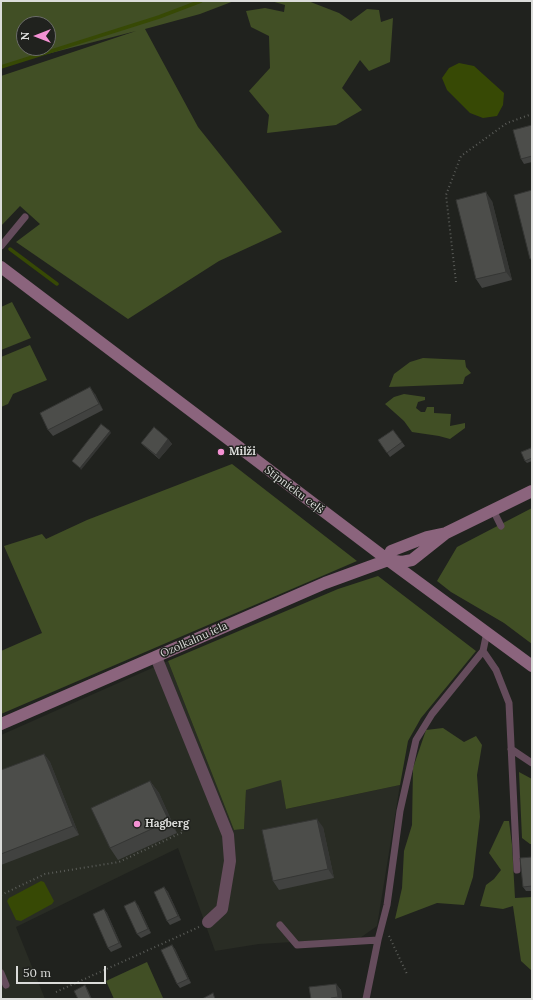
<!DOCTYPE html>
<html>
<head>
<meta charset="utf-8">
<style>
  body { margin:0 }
  #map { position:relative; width:533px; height:1000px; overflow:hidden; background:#20221e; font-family:Lora,serif }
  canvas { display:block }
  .frame { position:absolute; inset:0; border:2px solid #dbdcda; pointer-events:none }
  .north { position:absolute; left:16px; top:16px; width:40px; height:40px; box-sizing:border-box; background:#20221e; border:1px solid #6b6c69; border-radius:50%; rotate:270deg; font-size:11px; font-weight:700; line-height:16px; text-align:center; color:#dbdcda }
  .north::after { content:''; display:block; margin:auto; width:14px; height:18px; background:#f491d3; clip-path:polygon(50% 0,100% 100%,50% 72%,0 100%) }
  .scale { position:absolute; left:16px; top:966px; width:90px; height:18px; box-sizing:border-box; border:2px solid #dbdcda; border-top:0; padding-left:5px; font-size:12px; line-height:14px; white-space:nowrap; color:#dbdcda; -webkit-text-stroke:3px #20221e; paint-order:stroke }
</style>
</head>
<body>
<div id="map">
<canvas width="533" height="1000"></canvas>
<div class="frame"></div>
<div class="north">N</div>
<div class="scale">50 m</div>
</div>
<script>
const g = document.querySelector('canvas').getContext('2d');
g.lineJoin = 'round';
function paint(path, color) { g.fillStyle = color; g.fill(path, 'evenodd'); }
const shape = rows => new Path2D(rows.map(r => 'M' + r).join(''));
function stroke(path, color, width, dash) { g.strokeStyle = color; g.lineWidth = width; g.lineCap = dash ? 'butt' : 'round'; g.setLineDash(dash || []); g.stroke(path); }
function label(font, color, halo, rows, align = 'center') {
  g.font = font + ' Lora,serif'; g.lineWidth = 3; g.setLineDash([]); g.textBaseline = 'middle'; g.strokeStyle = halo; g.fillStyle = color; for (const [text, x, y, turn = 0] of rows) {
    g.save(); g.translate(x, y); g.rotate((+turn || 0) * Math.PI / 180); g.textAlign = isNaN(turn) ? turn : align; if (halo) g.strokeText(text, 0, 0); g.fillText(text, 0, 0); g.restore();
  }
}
paint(shape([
  [168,661,234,830,244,829,246,789,281,779,286,809,400,785,377,926,360,938,259,944,215,951,178,848,16,927,45,999,1,999,1,735]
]), '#292c24');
paint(shape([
  [1,1,234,1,200,14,145,29,198,127,282,232,219,261,128,319,16,242,40,224,20,206,1,226,1,76,136,31,1,66],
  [24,24,48,24,48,48,24,48],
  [271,1,308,1,339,13,351,21,367,9,379,10,381,22,393,18,390,62,369,71,360,60,342,88,362,110,336,125,267,133,269,115,249,91,270,68,269,36,251,27,246,11,265,8,284,12,285,5],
  [12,302,31,338,1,350,1,307],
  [30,345,47,380,13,394,8,404,1,407,1,357],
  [423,358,465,360,466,367,471,373,465,377,463,384,389,387,394,374,410,362],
  [404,394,425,397,425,400,418,402,416,408,421,412,425,412,427,407,434,407,434,413,451,414,450,426,465,423,465,428,450,439,439,436,412,432,404,421,385,404,394,397],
  [232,464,357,561,1,714,1,651,42,633,4,546,42,534,46,539,87,520],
  [532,508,532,644,504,623,451,592,437,581,457,547],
  [378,576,476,651,421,718,408,741,400,785,286,809,281,780,246,790,244,829,234,830,168,661,338,589],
  [443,728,464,742,476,736,482,745,477,775,480,817,473,877,464,905,437,903,395,919,402,888,404,851,412,825,413,768,426,730],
  [519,772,532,779,532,844,530,844,522,838],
  [504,821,509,821,512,845,515,898,532,897,532,971,521,961,513,906,503,909,480,906,486,885,494,879,501,870,489,853],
  [147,962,163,998,114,999,106,981]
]), '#414f25');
paint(shape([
  [459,63,474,66,504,93,503,105,497,116,483,118,470,113,447,90,442,78,449,68],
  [41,881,44,882,54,901,52,904,21,921,16,920,7,901,9,898]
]), '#374905');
stroke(shape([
  [1,67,159,17,201,1],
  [10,249,57,284]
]), '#374905', 3.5);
stroke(shape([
  [456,282,446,195,461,156,507,123,532,114],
  [1,895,45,874,119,862,183,832,180,825],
  [389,936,407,974],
  [56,992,199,927]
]), '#5b5d59', 2, [1, 3]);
stroke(shape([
  [1,246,25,217],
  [493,510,501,526],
  [483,651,496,670,509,703,517,870],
  [511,749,532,763],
  [280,925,297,945,378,940,387,905,400,811,416,740,432,714,483,651,487,632],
  [1,973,6,985],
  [366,999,378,940]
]), '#654c5c', 7);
stroke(shape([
  [156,657,228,835,230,861,222,909,208,922]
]), '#654c5c', 12);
stroke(shape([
  [1,267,388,560,532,666],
  [388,560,391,551,427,537,446,533,532,491],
  [1,724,325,583,388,560,402,562,412,560,446,533]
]), '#8b647d', 12);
paint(shape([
  [532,125,532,162,524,164,521,159],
  [492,201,512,280,482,288,476,279],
  [95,394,103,410,53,436,48,430],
  [393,430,405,446,390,457,378,440],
  [168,439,172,444,159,459,145,447,141,443],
  [532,449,532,461,527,463,525,461],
  [44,754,50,762,79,835,1,865,1,768,2,770],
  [150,781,159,793,177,833,118,860,110,848],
  [323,827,334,878,279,890,273,881],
  [532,857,532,891,526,891,523,887],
  [164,887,168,892,181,920,170,925,167,921],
  [138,905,151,933,141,938,137,934],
  [104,909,107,913,122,947,111,952,108,948],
  [172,945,175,949,191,983,180,988,177,984],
  [336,984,341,990,342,999,311,999]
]), '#414240');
paint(shape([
  [486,192,492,201,512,280,506,272],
  [90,387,95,394,103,410,99,404],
  [110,431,111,433,81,470,80,468],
  [168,439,172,444,159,459,156,455],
  [44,754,50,762,79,835,73,826],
  [150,781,159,793,177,833,169,821],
  [317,819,323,827,334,878,328,869],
  [164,887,168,892,181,920,178,916],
  [135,901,138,905,151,933,148,929],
  [104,909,107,913,122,947,119,943],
  [172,945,175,949,191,983,188,979],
  [336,984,341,990,342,999,339,999,338,997],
  [85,985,88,990,92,999,91,999]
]), '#353634');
const building = shape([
  [532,125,532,156,521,159,513,130,532,125],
  [532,190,532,259,530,259,514,195,532,190],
  [486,192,506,272,476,279,456,200,486,192],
  [90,387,99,404,48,430,40,413,90,387],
  [101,424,110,431,80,468,72,461,101,424],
  [154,427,168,439,156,455,141,443,154,427],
  [393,430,402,442,387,453,378,440,393,430],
  [531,448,532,450,532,458,525,461,521,452,531,448],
  [44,754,73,826,1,854,1,770,44,754],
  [150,781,169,821,110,848,91,808,150,781],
  [317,819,328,869,273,881,262,830,317,819],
  [532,857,532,886,523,887,520,858,532,857],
  [164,887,178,916,167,921,154,892,164,887],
  [135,901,148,929,137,934,124,906,135,901],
  [104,909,119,943,108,948,93,914,104,909],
  [172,945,188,979,177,984,161,950,172,945],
  [336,984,338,997,331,998,331,999,311,999,309,987,336,984],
  [85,985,91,999,78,999,74,991,85,985],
  [213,993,215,999,202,999,213,993]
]);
paint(building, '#4c4d4a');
stroke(building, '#353634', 1);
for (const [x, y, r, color] of [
  [221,452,4,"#f491d3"],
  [137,824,4,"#f491d3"]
]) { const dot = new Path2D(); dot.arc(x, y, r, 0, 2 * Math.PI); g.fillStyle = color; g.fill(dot); stroke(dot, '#20221e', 1.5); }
label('bold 11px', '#dbdcda', '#20221e', [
  ["Milži",229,452],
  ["Hagberg",145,824]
], 'left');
label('11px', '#dbdcda', '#20221e', [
  ["Stīpnieku ceļš",294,490,37],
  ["Ozolkalnu iela",194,640,-24]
]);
</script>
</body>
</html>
